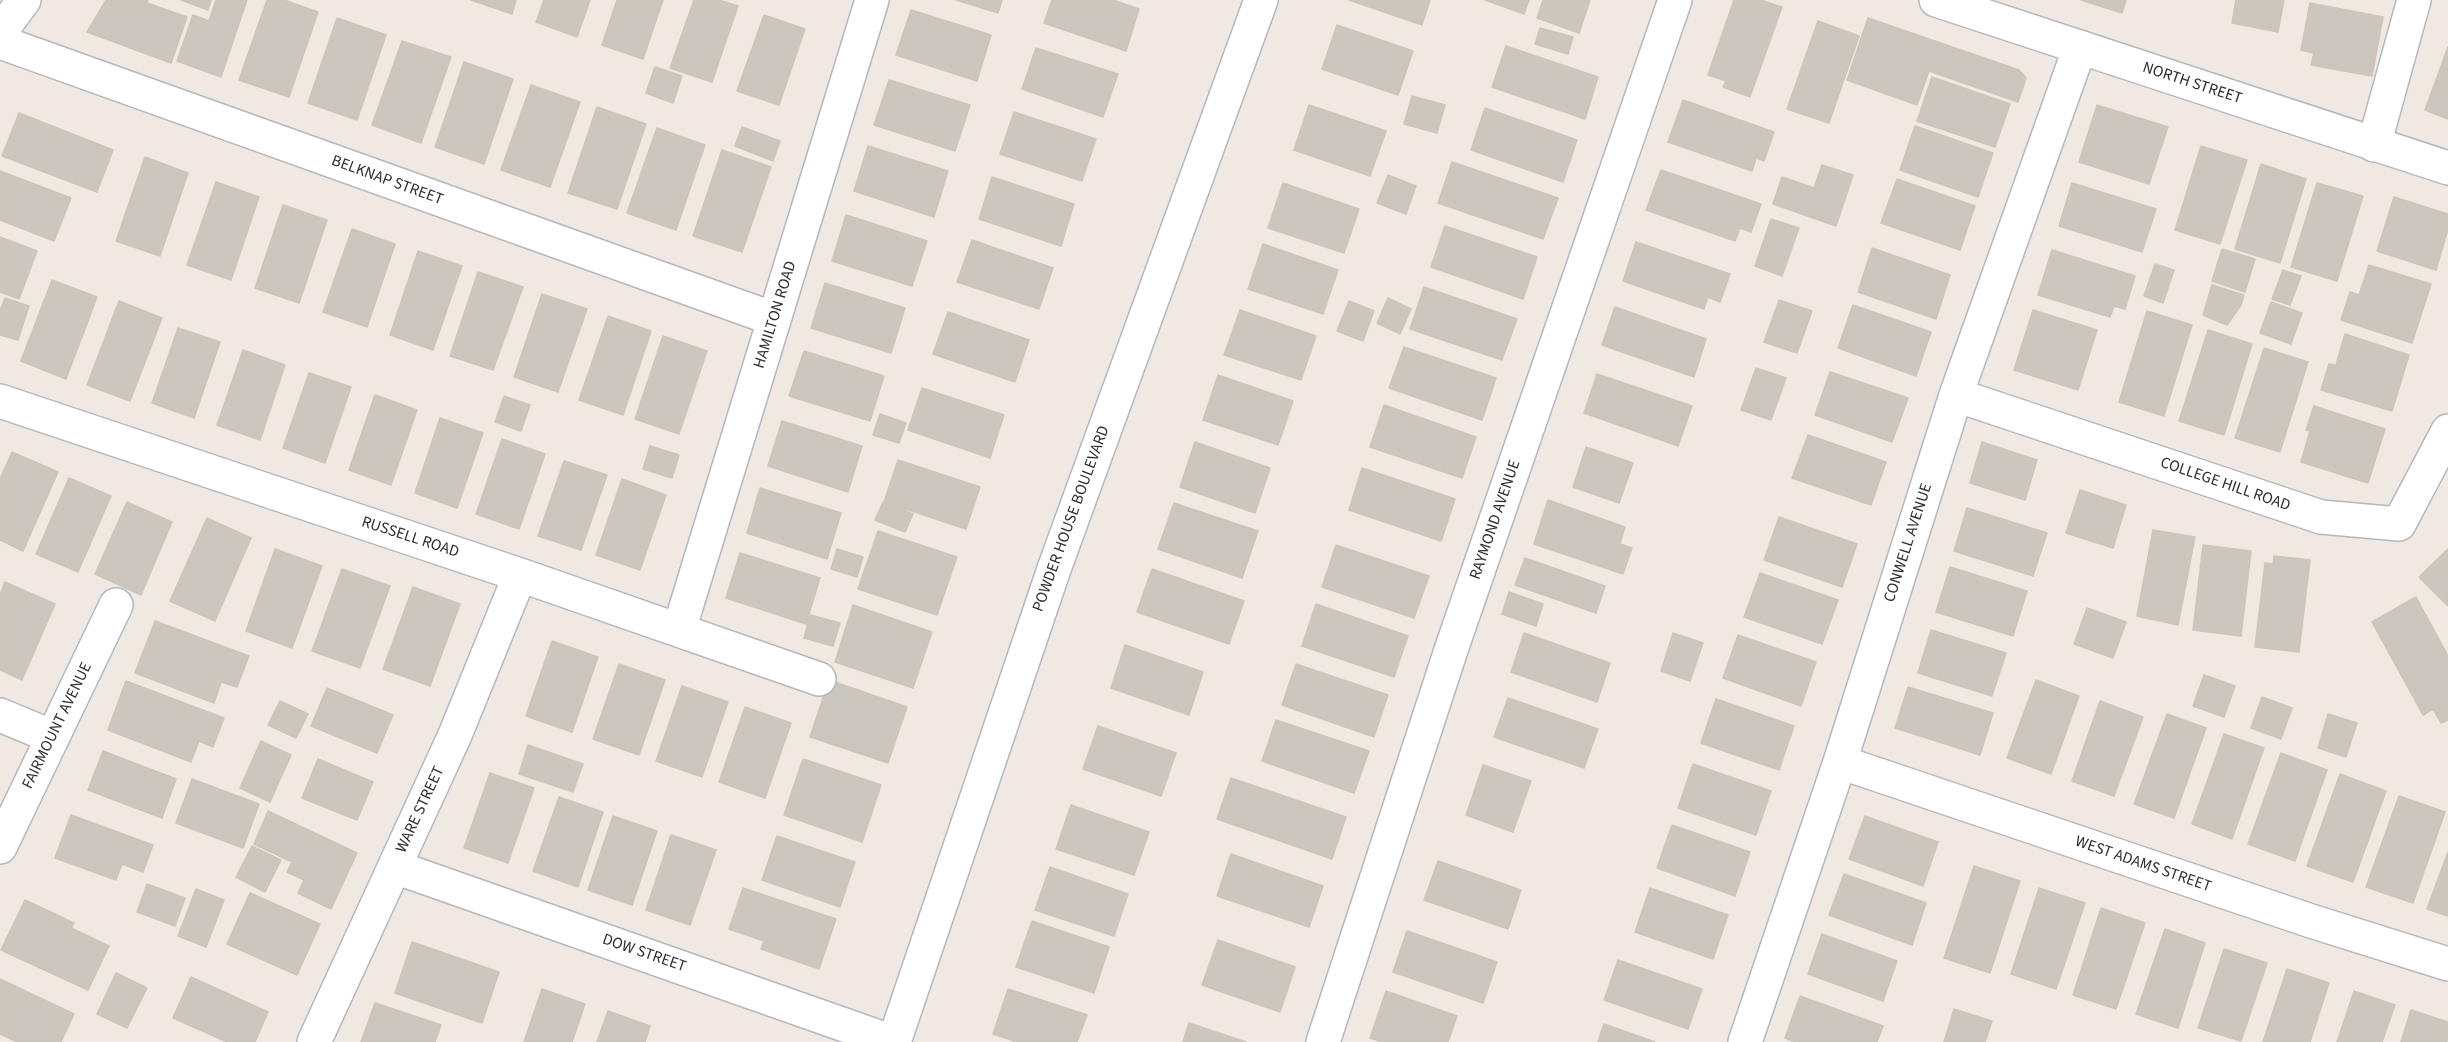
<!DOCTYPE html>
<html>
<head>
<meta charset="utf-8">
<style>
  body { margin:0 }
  canvas { display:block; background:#efe9e1 }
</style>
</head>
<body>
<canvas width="2448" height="1042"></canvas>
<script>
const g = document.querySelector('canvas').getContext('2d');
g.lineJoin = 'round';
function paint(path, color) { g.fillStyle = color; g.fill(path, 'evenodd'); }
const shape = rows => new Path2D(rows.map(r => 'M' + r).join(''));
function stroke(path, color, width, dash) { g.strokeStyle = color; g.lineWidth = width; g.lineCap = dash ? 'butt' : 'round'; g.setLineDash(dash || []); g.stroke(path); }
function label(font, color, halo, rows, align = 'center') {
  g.font = font + ' "Source Sans 3",sans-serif'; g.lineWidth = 5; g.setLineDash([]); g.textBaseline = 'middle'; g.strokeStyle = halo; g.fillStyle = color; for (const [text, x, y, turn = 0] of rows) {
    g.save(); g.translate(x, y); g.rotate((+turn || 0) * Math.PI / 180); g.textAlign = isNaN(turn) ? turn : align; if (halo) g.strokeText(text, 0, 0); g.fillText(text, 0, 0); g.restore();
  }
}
const building = shape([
  [106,0,148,0,147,3,187,17,171,63,87,32,106,0],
  [181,0,211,0,208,10,181,0],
  [216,0,247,0,221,77,177,61,193,15,209,21,216,0],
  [267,0,284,0,318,12,289,97,239,80,267,0],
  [471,0,516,0,512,14,471,0],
  [544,0,590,0,577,37,536,22,544,0],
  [617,0,663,0,643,59,602,45,617,0],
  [694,0,719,0,738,6,712,82,670,68,694,0],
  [956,0,1002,0,998,13,956,0],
  [1052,0,1113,0,1139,9,1126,51,1044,23,1052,0],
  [1349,0,1430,0,1422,25,1349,0],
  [1485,0,1529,0,1524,14,1485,0],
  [1543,0,1590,0,1579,33,1537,18,1543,0],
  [1734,0,1761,0,1782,7,1750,97,1723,87,1726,81,1708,75,1734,0],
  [2081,0,2126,0,2122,13,2081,0],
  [2236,0,2284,0,2278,32,2232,23,2236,0],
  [2310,3,2383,17,2372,76,2311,65,2314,53,2301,50,2310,3],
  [911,10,991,35,977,81,896,55,911,10],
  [764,15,805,29,779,105,737,91,764,15],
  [337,18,386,35,357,120,308,103,337,18],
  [1868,18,2019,70,2026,78,2018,102,1929,71,1917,105,1847,80,1868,18],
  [1818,21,1859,36,1829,123,1787,109,1818,21],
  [1337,25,1413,51,1398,95,1322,69,1337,25],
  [1540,28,1573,37,1568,54,1535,44,1540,28],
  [402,41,451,57,421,143,372,125,402,41],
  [1506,46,1598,77,1585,119,1492,87,1506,46],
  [2448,47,2448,119,2425,110,2448,47],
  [1036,48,1118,74,1103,117,1022,89,1036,48],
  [464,62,513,79,484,164,435,147,464,62],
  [655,67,682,76,673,103,646,93,655,67],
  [1932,77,2010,104,1995,147,1917,121,1932,77],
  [889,80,970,105,955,151,874,125,889,80],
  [531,85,580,102,550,187,501,170,531,85],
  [1412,96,1445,105,1437,133,1404,124,1412,96],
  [1683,100,1774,132,1764,161,1756,158,1752,171,1668,142,1683,100],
  [1309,105,1386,131,1370,176,1294,150,1309,105],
  [2097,105,2168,127,2149,184,2079,162,2097,105],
  [597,107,646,124,617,209,568,193,597,107],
  [1485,108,1577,140,1563,182,1471,150,1485,108],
  [1014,112,1096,139,1082,181,1000,154,1014,112],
  [19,113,113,150,97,192,2,156,19,113],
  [1915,126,1993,153,1978,197,1900,170,1915,126],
  [742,127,780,141,773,161,735,146,742,127],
  [657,128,705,145,676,230,627,213,657,128],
  [868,146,948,171,934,217,854,191,868,146],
  [2201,146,2247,160,2220,244,2175,230,2201,146],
  [722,150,771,167,742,252,693,236,722,150],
  [145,157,188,173,160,256,116,241,145,157],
  [1452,162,1558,198,1543,239,1438,203,1452,162],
  [2261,164,2306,179,2280,263,2235,249,2261,164],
  [1822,165,1853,175,1836,226,1773,204,1782,177,1814,188,1822,165],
  [1661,170,1761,204,1751,232,1740,228,1735,241,1646,210,1661,170],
  [0,171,71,198,54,241,0,220,0,171],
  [1388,175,1416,186,1406,214,1377,203,1388,175],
  [992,177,1074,204,1061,246,979,219,992,177],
  [1897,179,1975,206,1960,250,1881,223,1897,179],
  [216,182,259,197,231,280,187,265,216,182],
  [1283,183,1359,209,1344,253,1268,228,1283,183],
  [2072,183,2156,209,2142,252,2059,226,2072,183],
  [2317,183,2363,196,2337,281,2291,267,2317,183],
  [2394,197,2448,214,2448,229,2436,270,2377,251,2394,197],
  [283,205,327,220,299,303,255,288,283,205],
  [846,215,927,241,912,286,832,261,846,215],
  [1771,219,1799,228,1782,276,1755,266,1771,219],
  [1445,226,1537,257,1523,299,1431,267,1445,226],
  [352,229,395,244,367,327,323,312,352,229],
  [0,237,37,251,19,299,0,292,0,237],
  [972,240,1053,268,1039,309,957,282,972,240],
  [1636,242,1730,274,1720,302,1708,297,1704,309,1623,281,1636,242],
  [1263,244,1338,270,1323,314,1248,289,1263,244],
  [1872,248,1950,275,1936,319,1858,292,1872,248],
  [2222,249,2255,259,2245,292,2212,281,2222,249],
  [2052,250,2135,276,2125,309,2114,306,2110,317,2038,295,2052,250],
  [418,251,462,266,433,350,390,335,418,251],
  [2155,264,2174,270,2163,303,2144,296,2155,264],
  [2369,265,2431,284,2412,343,2341,320,2350,292,2359,295,2369,265],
  [2283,270,2301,276,2290,305,2272,299,2283,270],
  [478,272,523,287,493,370,450,356,478,272],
  [52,280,97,297,66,379,21,361,52,280],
  [825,283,905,308,891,353,811,328,825,283],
  [2212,285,2244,295,2241,305,2227,325,2203,315,2212,285],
  [1424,287,1517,319,1502,360,1410,329,1424,287],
  [542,294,587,309,558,392,514,377,542,294],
  [5,298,29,306,18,340,0,335,0,311,5,298],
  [1388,298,1411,309,1400,334,1377,323,1388,298],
  [1779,300,1812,311,1797,353,1764,342,1779,300],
  [119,301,162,318,130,401,87,385,119,301],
  [1349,301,1374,311,1363,341,1337,331,1349,301],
  [2271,302,2302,313,2291,344,2260,333,2271,302],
  [1853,305,1931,332,1916,376,1838,348,1853,305],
  [1615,307,1706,339,1694,377,1602,345,1615,307],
  [1240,310,1316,336,1301,380,1224,355,1240,310],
  [2033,310,2097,330,2078,390,2014,370,2033,310],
  [2147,311,2192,325,2164,416,2119,402,2147,311],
  [948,312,1029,340,1015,382,933,354,948,312],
  [608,316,651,331,623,415,579,400,608,316],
  [178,328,220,342,194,418,152,403,178,328],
  [2208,330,2252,344,2224,435,2179,421,2208,330],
  [2345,334,2409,355,2392,411,2321,390,2329,364,2336,365,2345,334],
  [663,336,707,351,679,434,635,419,663,336],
  [1404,347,1496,378,1482,420,1389,388,1404,347],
  [2264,348,2308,362,2280,452,2235,438,2264,348],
  [243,350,285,365,260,440,217,425,243,350],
  [804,351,884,376,870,421,789,396,804,351],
  [1756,368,1786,378,1771,420,1741,410,1756,368],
  [1830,372,1908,398,1892,442,1815,415,1830,372],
  [309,373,351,387,325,463,283,448,309,373],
  [1597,374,1692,406,1678,446,1584,413,1597,374],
  [1218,375,1293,401,1278,445,1203,420,1218,375],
  [922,388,1004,415,990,458,908,430,922,388],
  [375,395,417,410,391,485,349,470,375,395],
  [504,396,530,405,521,431,495,422,504,396],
  [1384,405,1476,437,1462,478,1370,447,1384,405],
  [2314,406,2385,429,2368,483,2301,462,2310,431,2306,430,2314,406],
  [880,414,906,423,899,443,873,435,880,414],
  [440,418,483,433,457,508,415,493,440,418],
  [782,421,862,446,848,492,768,466,782,421],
  [1808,435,1886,462,1871,505,1792,478,1808,435],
  [502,439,545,454,519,529,476,514,502,439],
  [1195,442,1270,468,1255,513,1180,487,1195,442],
  [1982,442,2037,460,2025,500,1970,483,1982,442],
  [650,446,679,455,672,478,643,469,650,446],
  [1586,447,1633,463,1619,503,1573,487,1586,447],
  [12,452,58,472,23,551,0,540,0,479,12,452],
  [898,460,980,487,966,529,884,502,898,460],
  [564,461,607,475,581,550,538,536,564,461],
  [1362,468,1455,499,1441,541,1349,510,1362,468],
  [69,478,111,496,78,572,36,554,69,478],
  [622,479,666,495,640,570,596,555,622,479],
  [760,488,841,513,827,559,747,533,760,488],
  [2080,490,2126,505,2113,548,2066,533,2080,490],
  [1548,500,1625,527,1620,544,1632,548,1623,574,1534,544,1548,500],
  [127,502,172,522,141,595,95,574,127,502],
  [883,502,913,514,905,532,875,520,883,502],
  [1174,503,1258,531,1242,578,1158,549,1174,503],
  [1967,508,2047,533,2033,576,1954,551,1967,508],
  [1779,517,1857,544,1842,587,1764,560,1779,517],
  [207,518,251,538,215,621,170,601,207,518],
  [2153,530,2195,537,2178,625,2137,616,2153,530],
  [878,531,957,557,937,615,858,589,878,531],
  [1336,545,1429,576,1414,618,1322,587,1336,545],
  [2203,545,2251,551,2241,636,2193,630,2203,545],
  [275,549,322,566,292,648,246,631,275,549],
  [837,549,863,557,857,577,831,569,837,549],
  [2448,549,2448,606,2419,577,2448,549],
  [740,553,820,578,806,624,726,598,740,553],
  [2274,556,2310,560,2299,652,2255,647,2265,563,2273,564,2274,556],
  [1525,558,1605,586,1596,613,1515,585,1525,558],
  [1950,567,2027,591,2013,636,1936,612,1950,567],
  [342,569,390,586,360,668,312,651,342,569],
  [1152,569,1244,601,1229,644,1137,612,1152,569],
  [1760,573,1838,600,1822,644,1744,617,1760,573],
  [5,582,55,604,22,680,0,670,0,595,5,582],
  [413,587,460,604,430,686,383,669,413,587],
  [1509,592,1543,604,1536,626,1502,614,1509,592],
  [2416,597,2448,656,2448,720,2441,723,2433,709,2423,715,2372,622,2416,597],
  [1316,604,1408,636,1394,677,1302,646,1316,604],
  [853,605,932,632,913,688,835,662,853,605],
  [2087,608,2126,622,2113,658,2074,644,2087,608],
  [810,615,840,623,833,646,804,638,810,615],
  [155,621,249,656,237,687,221,682,214,703,135,673,155,621],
  [1931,630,2006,653,1992,696,1918,673,1931,630],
  [1524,633,1610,663,1597,702,1511,672,1524,633],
  [1673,633,1703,643,1690,681,1661,671,1673,633],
  [1738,635,1816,662,1801,706,1723,678,1738,635],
  [552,641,598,657,572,732,526,716,552,641],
  [1125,645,1203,672,1189,715,1111,688,1125,645],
  [619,664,665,680,639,755,593,739,619,664],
  [1296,664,1388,695,1374,737,1282,705,1296,664],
  [2204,675,2235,686,2224,717,2193,706,2204,675],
  [829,680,907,707,888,763,810,737,829,680],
  [2036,680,2079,696,2051,774,2007,758,2036,680],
  [126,681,224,718,213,747,199,741,191,762,108,730,126,681],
  [682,686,728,702,702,777,656,761,682,686],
  [1908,687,1993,713,1980,755,1895,728,1908,687],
  [327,688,393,715,377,753,311,726,327,688],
  [2262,697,2292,708,2281,739,2251,728,2262,697],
  [1508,698,1598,729,1584,768,1494,737,1508,698],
  [1716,699,1794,726,1779,770,1701,743,1716,699],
  [280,701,308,714,296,738,268,725,280,701],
  [2100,701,2143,717,2114,796,2072,781,2100,701],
  [745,707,791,723,765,798,719,782,745,707],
  [2167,714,2206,728,2174,818,2134,804,2167,714],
  [2328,714,2357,723,2346,757,2318,748,2328,714],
  [1276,720,1369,751,1354,793,1262,761,1276,720],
  [1098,726,1176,753,1161,796,1083,769,1098,726],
  [2224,734,2264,748,2232,839,2192,824,2224,734],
  [261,741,291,755,270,802,240,788,261,741],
  [528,745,583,764,573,792,519,774,528,745],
  [103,751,176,779,162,818,88,790,103,751],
  [2281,753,2327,770,2295,861,2248,844,2281,753],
  [318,759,373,782,357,820,302,798,318,759],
  [803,759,881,785,862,842,784,815,803,759],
  [1693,764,1771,791,1756,835,1678,808,1693,764],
  [1483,765,1531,781,1513,832,1466,815,1483,765],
  [490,773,534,788,508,863,464,848,490,773],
  [2340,774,2386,791,2353,882,2307,866,2340,774],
  [1231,778,1346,817,1332,859,1217,819,1231,778],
  [192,779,259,804,243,848,176,823,192,779],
  [2399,796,2445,812,2413,903,2366,887,2399,796],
  [559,797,603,812,578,887,533,871,559,797],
  [1071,805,1149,832,1134,875,1056,849,1071,805],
  [268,811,357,853,331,909,298,893,304,880,287,872,292,862,254,844,268,811],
  [71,815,153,845,143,872,122,864,116,880,55,858,71,815],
  [613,816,657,831,632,905,588,890,613,816],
  [1865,816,1938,842,1923,886,1849,859,1865,816],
  [1672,825,1750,852,1735,896,1657,868,1672,825],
  [671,835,716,850,690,925,646,910,671,835],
  [777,836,855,862,840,907,762,880,777,836],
  [252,846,281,860,265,892,236,877,252,846],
  [2448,852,2448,916,2427,909,2448,852],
  [1231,854,1323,886,1309,927,1217,896,1231,854],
  [1438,861,1521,890,1508,929,1424,900,1438,861],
  [1974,866,2020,881,1990,973,1944,958,1974,866],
  [1050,867,1128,894,1114,936,1035,910,1050,867],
  [1844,874,1926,903,1912,945,1829,915,1844,874],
  [147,884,185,898,175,926,137,912,147,884],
  [743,888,836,919,819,969,761,949,764,941,729,929,743,888],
  [1650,888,1728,915,1713,959,1635,932,1650,888],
  [2039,888,2085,903,2056,989,2011,974,2039,888],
  [196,889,224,900,206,947,178,936,196,889],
  [250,893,320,924,297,975,227,944,250,893],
  [25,900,74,923,71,928,109,946,88,990,1,950,25,900],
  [2101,908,2145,923,2116,1009,2073,995,2101,908],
  [1032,921,1109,947,1094,993,1016,967,1032,921],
  [2165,929,2205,943,2178,1028,2136,1014,2165,929],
  [1407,931,1497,962,1483,1003,1393,972,1407,931],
  [1822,934,1897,961,1883,1001,1808,974,1822,934],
  [1218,940,1295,967,1280,1012,1202,985,1218,940],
  [412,942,499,972,482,1023,395,993,412,942],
  [2224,949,2267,963,2241,1041,2198,1028,2224,949],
  [1618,960,1702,989,1688,1029,1604,1000,1618,960],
  [2287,969,2329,983,2310,1042,2263,1042,2287,969],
  [116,973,147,988,127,1028,97,1014,116,973],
  [191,977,268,1012,255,1042,227,1042,173,1018,191,977],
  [0,979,74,1014,61,1042,17,1042,0,1034,0,979],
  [542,989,585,1004,572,1042,524,1042,542,989],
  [1008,989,1087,1015,1077,1042,1017,1042,993,1034,1008,989],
  [1386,991,1457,1016,1448,1042,1382,1042,1370,1038,1386,991],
  [2354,991,2395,1005,2382,1042,2337,1042,2354,991],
  [1800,996,1883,1026,1877,1042,1795,1042,1785,1038,1800,996],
  [375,1003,441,1025,435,1042,361,1042,375,1003],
  [1954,1009,1992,1021,1985,1042,1944,1042,1954,1009],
  [2411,1010,2448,1022,2447,1042,2401,1042,2411,1010],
  [608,1011,650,1026,645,1042,597,1042,608,1011],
  [1189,1023,1246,1042,1183,1042,1189,1023],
  [1604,1024,1655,1042,1598,1042,1604,1024]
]);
paint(building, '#cbc7bf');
stroke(building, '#cbc5ba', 1.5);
const street = shape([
  [0,42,774,319],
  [2374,145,2414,0],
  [1956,395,2321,517,2399,524,2448,431],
  [0,401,520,575,819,679],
  [679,630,872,0],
  [0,715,53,737],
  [1840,762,2311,921,2448,964],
  [0,847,116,605],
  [395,867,893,1042],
  [314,1042,455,735,520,575],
  [1323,1042,1451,650,1675,0],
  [1745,1042,1840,762,1956,395,2080,47]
]);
const secondary = shape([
  [1936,0,2448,168],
  [0,32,24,0],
  [894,1042,1054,569,1261,0]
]);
stroke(street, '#b4b7c1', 36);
stroke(secondary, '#b4b7c1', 36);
stroke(street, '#fff', 33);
stroke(secondary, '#fff', 33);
label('16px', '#2e2e2e', '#fff', [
  ["NORTH STREET",2192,84,18],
  ["BELKNAP STREET",387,181,20],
  ["HAMILTON ROAD",776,315,-73],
  ["COLLEGE HILL ROAD",2225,485,19],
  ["POWDER HOUSE BOULEVARD",1072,519,-70],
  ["RAYMOND AVENUE",1496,520,-71],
  ["RUSSELL ROAD",410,538,18],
  ["CONWELL AVENUE",1909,543,-72],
  ["FAIRMOUNT AVENUE",58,726,-64],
  ["WARE STREET",421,810,-65],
  ["WEST ADAMS STREET",2143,865,19],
  ["DOW STREET",644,954,19]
]);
</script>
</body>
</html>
